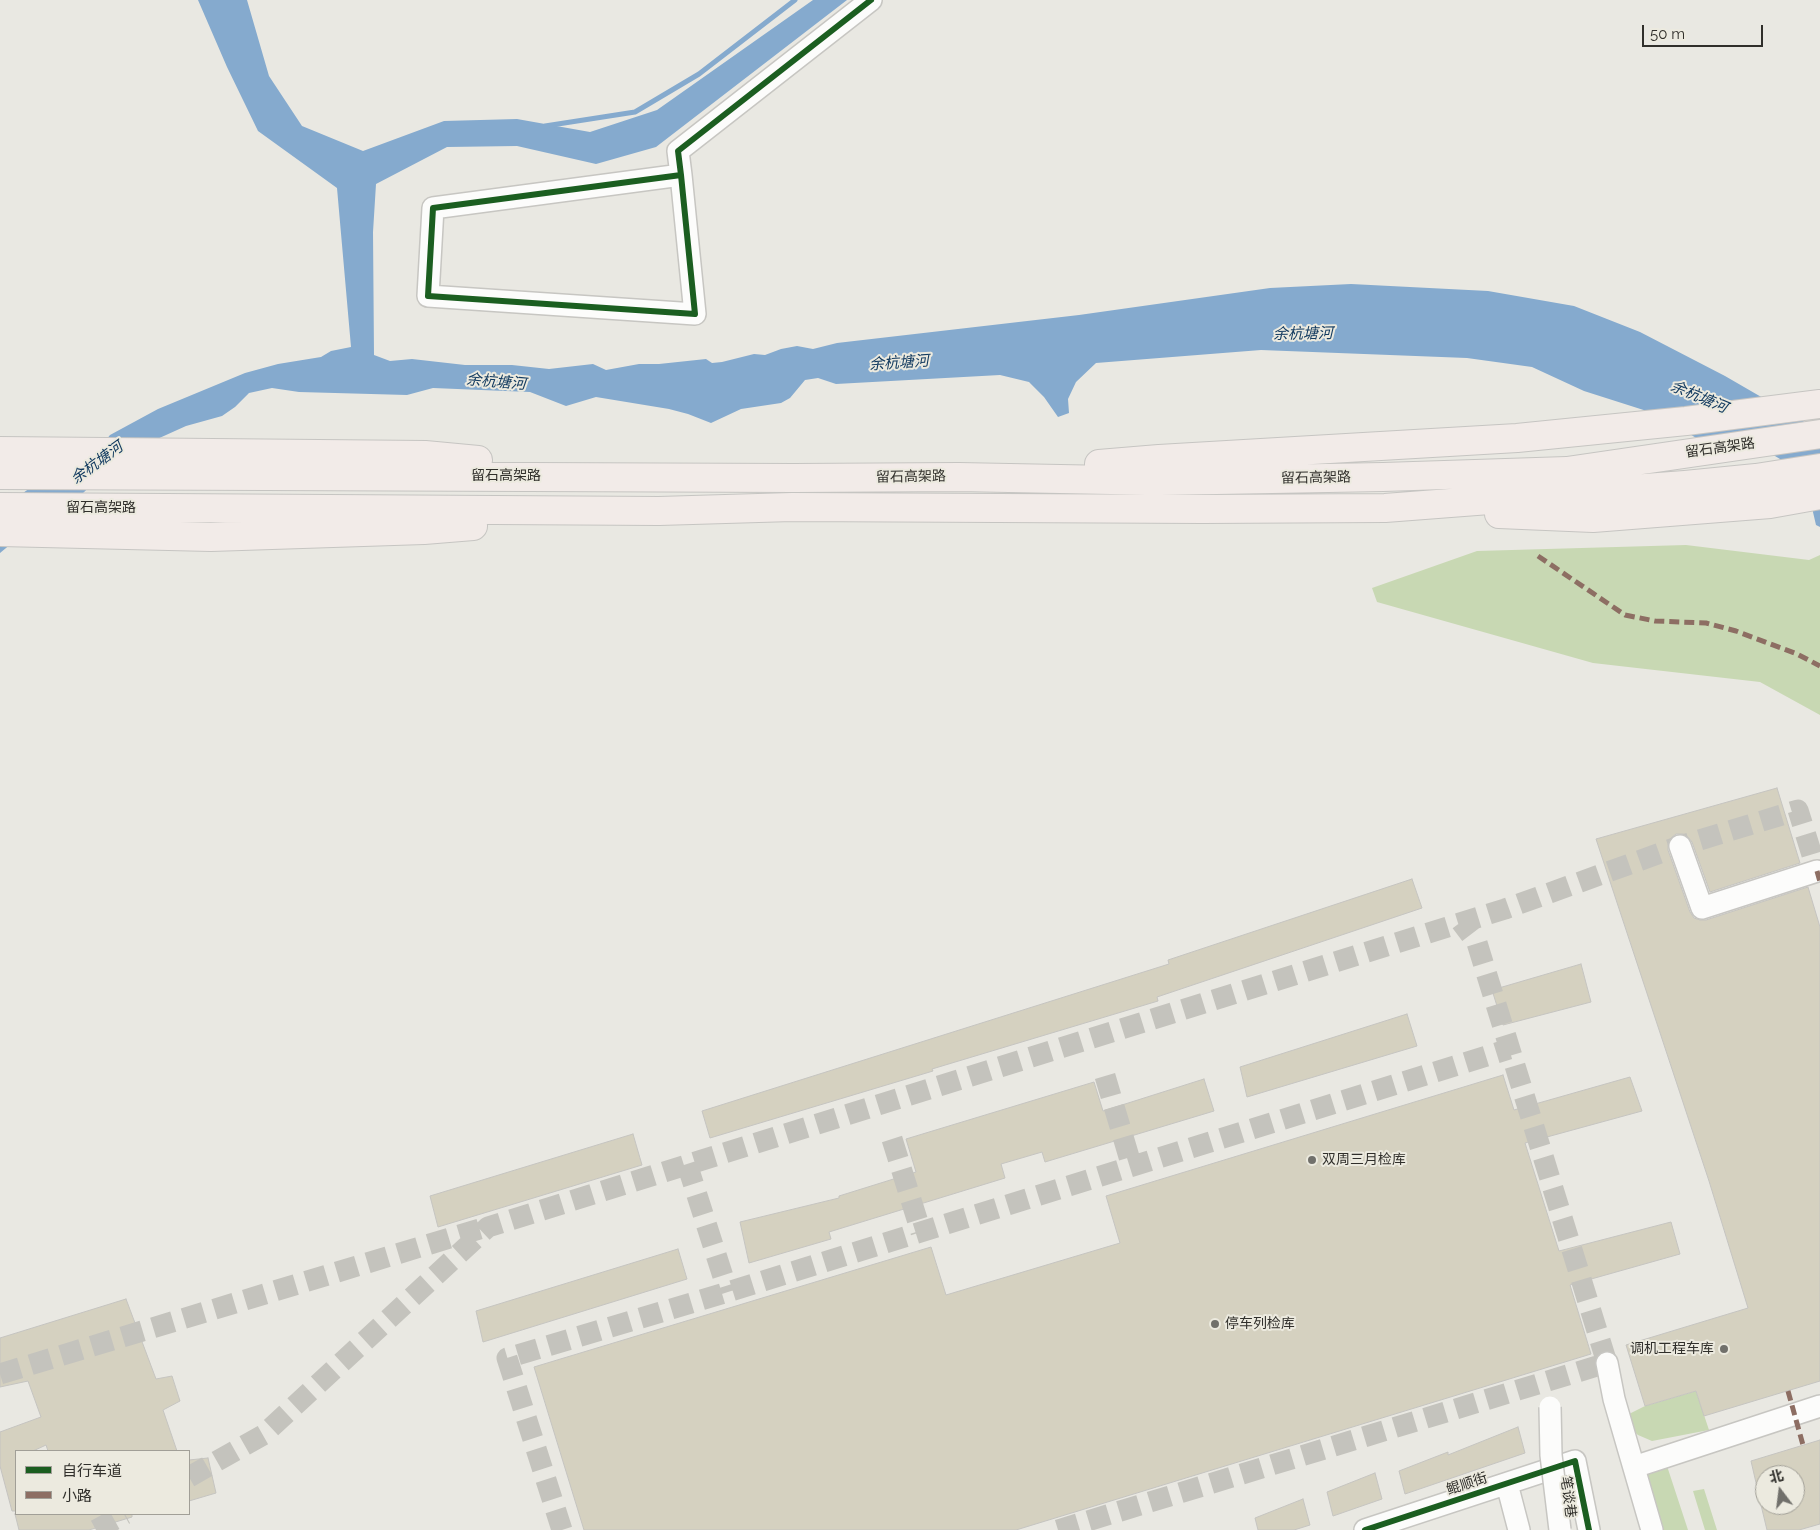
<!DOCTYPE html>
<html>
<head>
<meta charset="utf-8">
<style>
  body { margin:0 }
  #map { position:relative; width:1820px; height:1530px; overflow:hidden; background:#e9e8e2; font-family:Raleway,"Noto Sans SC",sans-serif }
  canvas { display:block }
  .legend { position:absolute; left:15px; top:1450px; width:175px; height:65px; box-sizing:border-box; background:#eceadf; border:1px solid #a19f97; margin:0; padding:6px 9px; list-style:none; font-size:15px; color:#302f2b }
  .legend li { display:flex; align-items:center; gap:10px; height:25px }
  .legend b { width:25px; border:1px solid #a19f97 }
  .north { position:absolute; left:1755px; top:1465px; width:50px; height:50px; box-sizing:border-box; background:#eceadf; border:1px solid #a19f97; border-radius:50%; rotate:345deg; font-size:14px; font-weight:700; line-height:20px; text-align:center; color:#302f2b }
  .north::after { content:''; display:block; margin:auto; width:18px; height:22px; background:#71706b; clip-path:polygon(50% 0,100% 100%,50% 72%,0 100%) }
  .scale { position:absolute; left:1642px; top:25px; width:121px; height:22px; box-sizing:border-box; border:2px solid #302f2b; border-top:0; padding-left:6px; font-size:15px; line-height:18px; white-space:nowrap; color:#302f2b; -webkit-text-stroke:4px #eceadf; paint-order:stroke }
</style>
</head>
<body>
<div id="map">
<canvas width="1820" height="1530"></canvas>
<ul class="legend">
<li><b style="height:6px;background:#1b5e20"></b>自行车道</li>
<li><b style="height:6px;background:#8d6e63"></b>小路</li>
</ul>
<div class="north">北</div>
<div class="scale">50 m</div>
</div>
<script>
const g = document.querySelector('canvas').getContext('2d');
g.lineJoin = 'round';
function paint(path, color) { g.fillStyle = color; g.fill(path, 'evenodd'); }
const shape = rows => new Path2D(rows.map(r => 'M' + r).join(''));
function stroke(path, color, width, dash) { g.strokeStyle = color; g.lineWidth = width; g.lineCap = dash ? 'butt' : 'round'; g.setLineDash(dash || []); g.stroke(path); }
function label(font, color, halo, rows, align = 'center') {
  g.font = font + ' Raleway,"Noto Sans SC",sans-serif'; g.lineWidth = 4; g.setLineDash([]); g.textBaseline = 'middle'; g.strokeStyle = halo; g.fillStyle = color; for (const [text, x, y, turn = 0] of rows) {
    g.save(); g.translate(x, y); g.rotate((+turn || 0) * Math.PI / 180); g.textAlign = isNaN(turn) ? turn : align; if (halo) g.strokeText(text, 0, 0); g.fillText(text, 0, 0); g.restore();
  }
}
paint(shape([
  [1686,545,1809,560,1820,555,1820,715,1760,682,1593,663,1377,602,1372,588,1477,551],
  [1696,1391,1709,1430,1652,1441,1638,1435,1630,1428,1627,1415,1645,1406],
  [1667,1466,1688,1530,1656,1530,1640,1474],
  [1704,1489,1717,1530,1705,1530,1693,1491]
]), '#c8d8b3');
paint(shape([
  [198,0,247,0,269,76,302,126,363,151,444,121,517,119,590,132,657,110,813,0,847,0,656,147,596,164,517,146,447,147,376,184,373,232,374,355,390,361,412,359,465,365,512,365,549,369,593,364,606,370,639,364,659,364,706,359,712,363,722,362,754,354,765,355,781,349,797,346,813,349,837,343,1079,315,1270,288,1351,284,1488,291,1574,306,1640,332,1725,376,1820,431,1820,527,1816,525,1809,495,1780,459,1745,438,1705,443,1653,413,1584,391,1532,367,1467,358,1261,350,1096,363,1076,382,1068,399,1069,413,1058,417,1044,397,1029,382,1000,375,836,384,818,378,805,380,790,398,781,403,741,409,711,423,688,414,669,409,596,397,566,406,530,392,433,388,407,395,299,392,272,388,249,393,235,407,222,416,186,426,135,449,113,465,83,493,53,509,0,553,0,510,72,457,102,445,110,435,158,409,245,373,278,364,321,357,331,351,351,347,337,188,258,131,227,67]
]), '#85aace');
stroke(shape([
  [545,126,635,112,699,74,795,0]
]), '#85aace', 5);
const building = shape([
  [1777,788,1800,863,1710,892,1692,842,1688,837,1683,834,1676,834,1671,838,1668,844,1668,850,1690,912,1694,918,1700,920,1706,920,1808,887,1820,927,1820,1381,1704,1416,1696,1391,1645,1406,1626,1345,1748,1308,1709,1181,1596,839,1777,788],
  [1412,879,1422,908,1157,997,1158,1001,932,1069,933,1071,710,1138,702,1111,1169,964,1168,960,1412,879],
  [1581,964,1591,1002,1503,1025,1492,990,1581,964],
  [1407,1014,1417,1046,1247,1097,1240,1067,1407,1014],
  [1503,1075,1514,1110,1630,1077,1642,1111,1525,1143,1559,1251,1671,1222,1680,1254,1570,1285,1591,1354,1016,1530,584,1530,534,1367,931,1247,946,1295,1120,1243,1106,1196,1503,1075],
  [1204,1079,1214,1111,1045,1162,1042,1152,1001,1164,1005,1178,829,1232,831,1239,749,1263,740,1222,839,1198,839,1196,916,1172,906,1139,1094,1082,1103,1111,1204,1079],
  [633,1134,642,1165,438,1227,430,1196,633,1134],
  [678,1249,687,1279,483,1342,476,1311,678,1249],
  [126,1299,156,1379,172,1376,180,1401,163,1410,177,1451,48,1451,46,1445,33,1451,16,1451,16,1511,12,1511,0,1466,0,1432,41,1417,28,1381,0,1387,0,1338,126,1299],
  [1518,1427,1525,1453,1405,1494,1399,1471,1448,1452,1448,1455,1518,1427],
  [1820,1440,1820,1524,1799,1530,1767,1530,1761,1505,1795,1505,1795,1475,1765,1475,1765,1499,1760,1500,1751,1461,1820,1440],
  [208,1458,216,1493,189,1501,189,1460,208,1458],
  [1375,1473,1382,1499,1333,1516,1327,1492,1375,1473],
  [1303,1499,1310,1525,1294,1530,1258,1530,1255,1518,1303,1499],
  [15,1514,132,1514,132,1517,89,1530,19,1530,15,1514]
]);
paint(building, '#d5d1c0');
stroke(building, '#c5c4c0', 1);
stroke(shape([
  [1105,1076,1132,1167],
  [892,1139,921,1232],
  [687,1164,728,1292],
  [0,1374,483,1228],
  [189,1477,263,1435,488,1227,1505,909,1680,846,1798,810,1817,871,1820,870],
  [96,1530,125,1514],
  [562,1530,507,1358,728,1292,1509,1049],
  [1058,1530,1607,1363,1477,943,1461,922]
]), '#c4c3bd', 21, [21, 11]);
const minor = shape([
  [681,175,433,208,428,296,695,314,681,175,678,151,871,0],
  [1680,846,1702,908,1817,871],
  [1607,1363,1614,1399,1652,1530],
  [1634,1467,1820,1406],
  [1507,1484,1519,1530],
  [1365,1530,1575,1461,1589,1530]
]);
const highway = shape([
  [0,451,425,455,478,460],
  [1099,464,1159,459,1517,438,1686,421,1820,404],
  [0,475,794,478,959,477,1161,481,1383,477,1567,471,1820,434],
  [0,507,659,511,792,507,1203,509,1385,508,1685,485,1756,478,1820,468],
  [1499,514,1593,518,1770,504,1820,495],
  [0,532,211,537,424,530,473,526]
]);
stroke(minor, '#c7c6c2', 24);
stroke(highway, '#c6c5c2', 30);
stroke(minor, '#fcfcfb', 21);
stroke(highway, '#f2ebe8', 28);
const minorBridge = shape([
  [1550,1407,1551,1455,1560,1530]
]);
stroke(minorBridge, '#c7c6c2', 24, []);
stroke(minorBridge, '#fcfcfb', 21);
stroke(shape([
  [1538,556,1625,615,1655,621,1706,623,1736,631,1797,654,1820,666],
  [1817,871,1820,882],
  [1788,1391,1803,1445]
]), '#8d6e63', 5, [10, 5]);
stroke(shape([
  [681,175,433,208,428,296,695,314,681,175,678,151,871,0],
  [1365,1530,1575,1461,1589,1530]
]), '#1b5e20', 6);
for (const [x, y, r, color] of [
  [1312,1160,5,"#71706b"],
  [1215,1324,5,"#71706b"],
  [1724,1349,5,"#71706b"]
]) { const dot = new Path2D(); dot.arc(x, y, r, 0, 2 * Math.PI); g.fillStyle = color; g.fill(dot); stroke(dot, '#eceadf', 2); }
label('14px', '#302f2b', '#eceadf', [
  ["留石高架路",1720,448,-8],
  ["留石高架路",506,476],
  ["留石高架路",911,477,-1],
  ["留石高架路",1316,478,-1],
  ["留石高架路",101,508],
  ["鲲顺街",1467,1484,-18],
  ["笔谈巷",1568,1497,83]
]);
label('14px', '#302f2b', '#eceadf', [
  ["双周三月检库",1322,1160],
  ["停车列检库",1225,1324],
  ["调机工程车库",1714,1349,"right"]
], 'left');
label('italic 15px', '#133b60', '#eceadf', [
  ["余杭塘河",1303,334,-1],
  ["余杭塘河",899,363,-4],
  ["余杭塘河",496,382,5],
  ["余杭塘河",1699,397,23],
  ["余杭塘河",97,463,-36]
]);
</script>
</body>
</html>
